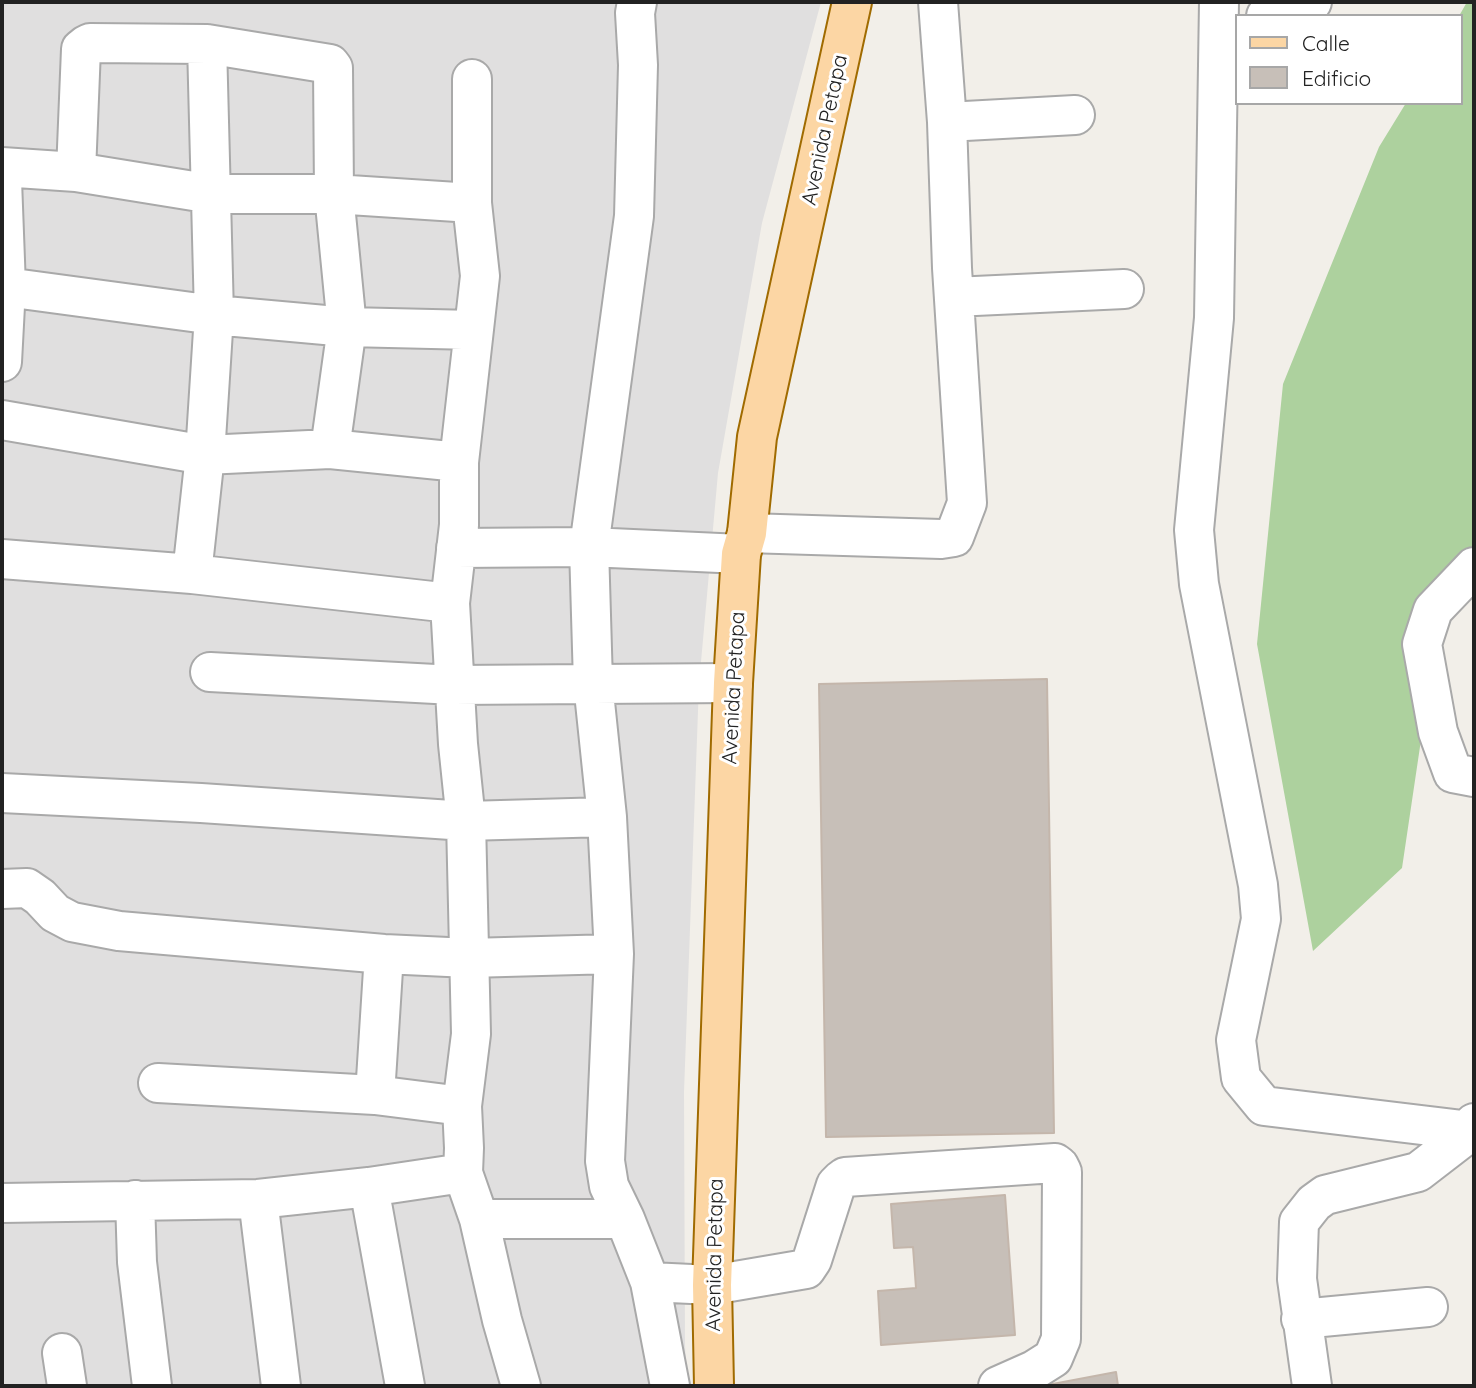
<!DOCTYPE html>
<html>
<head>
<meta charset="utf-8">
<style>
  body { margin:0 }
  #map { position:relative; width:1476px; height:1388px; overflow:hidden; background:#f2efe9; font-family:Quicksand,sans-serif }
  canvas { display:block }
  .frame { position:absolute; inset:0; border:4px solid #222; pointer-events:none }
  .legend { position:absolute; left:1235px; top:14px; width:228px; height:91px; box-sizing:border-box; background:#fff; border:2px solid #a7a7a7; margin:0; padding:9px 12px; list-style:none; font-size:21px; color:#222 }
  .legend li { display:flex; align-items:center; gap:14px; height:35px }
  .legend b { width:35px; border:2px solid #a7a7a7 }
</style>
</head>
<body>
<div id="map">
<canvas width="1476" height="1388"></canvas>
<div class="frame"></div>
<ul class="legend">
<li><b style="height:9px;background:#fcd6a4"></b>Calle</li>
<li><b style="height:19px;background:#c7bfb8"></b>Edificio</li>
</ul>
</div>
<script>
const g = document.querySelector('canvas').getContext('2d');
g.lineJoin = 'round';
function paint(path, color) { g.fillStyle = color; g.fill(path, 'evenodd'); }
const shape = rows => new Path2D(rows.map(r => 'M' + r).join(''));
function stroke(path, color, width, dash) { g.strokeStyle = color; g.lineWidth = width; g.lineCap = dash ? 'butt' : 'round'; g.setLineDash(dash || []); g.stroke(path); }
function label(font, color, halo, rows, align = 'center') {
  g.font = font + ' Quicksand,sans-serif'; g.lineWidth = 6; g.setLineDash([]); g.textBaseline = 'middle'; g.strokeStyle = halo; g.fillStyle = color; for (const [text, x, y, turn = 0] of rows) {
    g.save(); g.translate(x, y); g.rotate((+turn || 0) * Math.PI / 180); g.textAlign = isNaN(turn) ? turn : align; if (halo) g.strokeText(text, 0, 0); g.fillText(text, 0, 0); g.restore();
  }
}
paint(shape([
  [2,2,821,2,762,223,718,473,699,684,684,1092,685,1345,687,1386,2,1386]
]), '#e0dfdf');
paint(shape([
  [1467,2,1474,2,1474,577,1444,585,1402,868,1313,951,1257,644,1283,384,1379,147,1406,103,1460,103,1460,16,1459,16]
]), '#add19e');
const building = shape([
  [1047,679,1054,1133,826,1137,819,684,1047,679],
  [1005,1195,1015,1335,881,1345,878,1291,916,1288,913,1247,894,1248,891,1204,1005,1195],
  [1116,1372,1118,1386,1042,1386,1116,1372]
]);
paint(building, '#c7bfb8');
stroke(building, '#c4b6ab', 2);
const minor = shape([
  [637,2,635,13,638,65,634,216,589,547,593,683,607,817,614,954,605,1161,609,1186,625,1219,650,1282,670,1386],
  [1219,2,1214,318,1194,530,1199,584,1258,885,1261,919,1236,1040,1241,1078,1264,1106,1471,1131],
  [1266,16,1312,2],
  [472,79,472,203,480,276,459,462,459,525,450,603,458,744,466,821,471,1034,462,1106,464,1148,463,1173,479,1219,502,1320,521,1386],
  [947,122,1075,115],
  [2,167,76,172,212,194,334,194,472,203],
  [76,172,81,49,86,45,90,43,207,44,330,64,333,68,334,194,347,327,330,449],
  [2,180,6,287,2,362],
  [6,287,214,315,347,327,474,330],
  [954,297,1124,289],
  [2,420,205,455,330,449,459,462],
  [747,533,941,539,954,537,967,503,952,268,947,122,938,2],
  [456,548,589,547,741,554],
  [2,559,192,574,450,603],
  [1474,567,1433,610,1422,644,1438,732,1453,773,1474,777],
  [192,574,205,455,214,315,207,44],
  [210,672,454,685,733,683],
  [2,793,201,803,466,821,607,817],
  [2,889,27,888,40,897,55,913,72,922,119,931,384,954,469,958,614,954],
  [158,1083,375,1095,462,1106],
  [375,1095,384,954],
  [369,1187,405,1386],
  [258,1199,281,1386],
  [135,1200,137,1262,152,1386],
  [2,1203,258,1199,369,1187,463,1173],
  [479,1219,625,1219],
  [650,1282,712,1285,806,1269,812,1260,836,1185,841,1180,845,1177,1055,1163,1059,1166,1062,1172,1061,1339,1053,1358,1034,1370,998,1386],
  [1301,1319,1428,1307],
  [62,1353,67,1386],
  [1312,1386,1297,1279,1299,1222,1314,1203,1325,1195,1418,1172,1471,1131,1474,1123]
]);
const major = shape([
  [714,1386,712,1285,733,683,741,554,747,533,757,437,852,2]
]);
stroke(minor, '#a9a9a9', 42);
stroke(major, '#a06b00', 42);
stroke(minor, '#fff', 38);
stroke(major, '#fcd6a4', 38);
label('21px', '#222', '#fff', [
  ["Avenida Petapa",825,130,-78],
  ["Avenida Petapa",734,688,-87],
  ["Avenida Petapa",715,1255,-89]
]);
</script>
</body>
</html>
